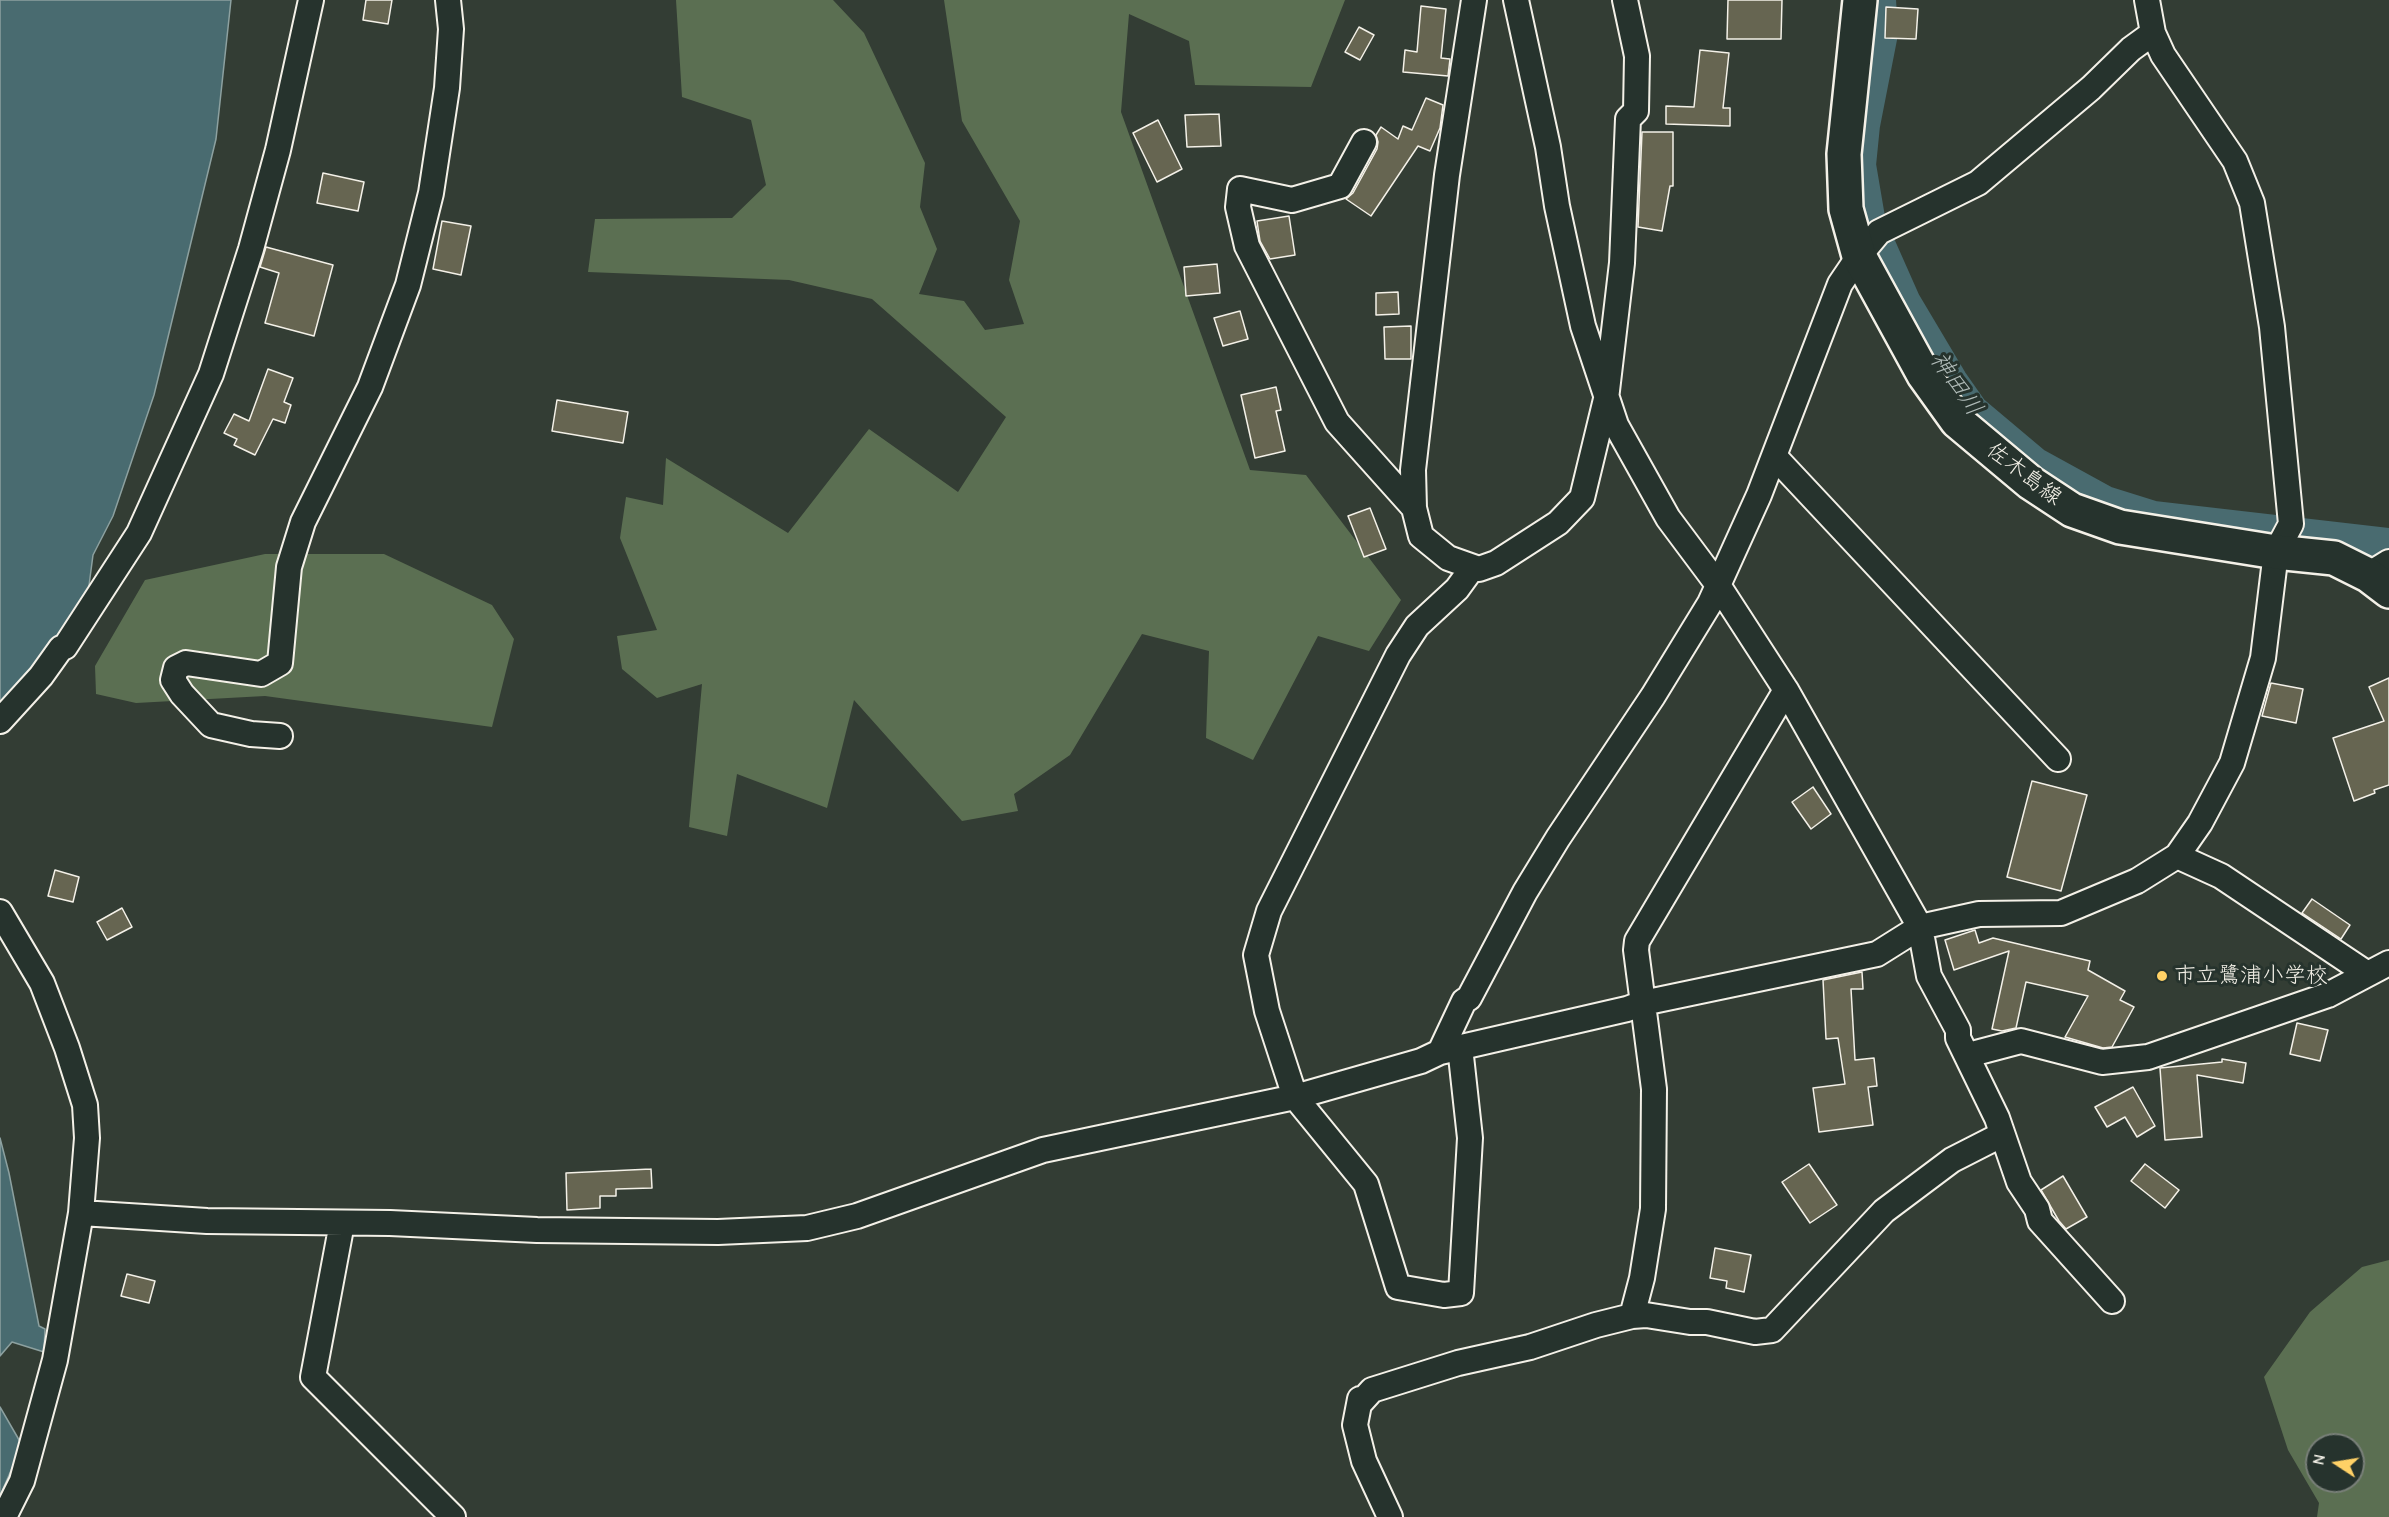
<!DOCTYPE html>
<html>
<head>
<meta charset="utf-8">
<style>
  body { margin:0 }
  #map { position:relative; width:2389px; height:1517px; overflow:hidden; background:#333d34; font-family:"Comic Neue",sans-serif }
  canvas { display:block }
  .north { position:absolute; left:2305px; top:1433px; width:60px; height:60px; box-sizing:border-box; background:#26332d; border:2px solid #787f78; border-radius:50%; rotate:282deg; font-size:16px; font-weight:700; line-height:24px; text-align:center; color:#f4f1e8 }
  .north::after { content:''; display:block; margin:auto; width:21px; height:27px; background:#ffd166; clip-path:polygon(50% 0,100% 100%,50% 72%,0 100%) }
</style>
</head>
<body>
<div id="map">
<canvas width="2389" height="1517"></canvas>
<div class="north">N</div>
</div>
<script>
const g = document.querySelector('canvas').getContext('2d');
g.lineJoin = 'round';
function paint(path, color) { g.fillStyle = color; g.fill(path, 'evenodd'); }
const shape = rows => new Path2D(rows.map(r => 'M' + r).join(''));
function stroke(path, color, width, dash) { g.strokeStyle = color; g.lineWidth = width; g.lineCap = dash ? 'butt' : 'round'; g.setLineDash(dash || []); g.stroke(path); }
function label(font, color, halo, rows, align = 'center') {
  g.font = font + ' "Comic Neue","Klee One",sans-serif'; g.lineWidth = 6; g.setLineDash([]); g.textBaseline = 'middle'; g.strokeStyle = halo; g.fillStyle = color; for (const [text, x, y, turn = 0] of rows) {
    g.save(); g.translate(x, y); g.rotate((+turn || 0) * Math.PI / 180); g.textAlign = isNaN(turn) ? turn : align; if (halo) g.strokeText(text, 0, 0); g.fillText(text, 0, 0); g.restore();
  }
}
paint(shape([
  [676,0,833,0,864,33,925,163,920,207,937,249,919,294,964,301,985,330,1024,324,1009,280,1020,221,962,121,944,0,1345,0,1311,87,1195,85,1189,41,1129,14,1121,112,1250,470,1306,475,1401,600,1369,651,1318,636,1253,760,1206,738,1209,651,1142,634,1070,755,1014,794,1018,811,962,821,854,700,827,808,737,774,727,836,689,827,702,684,657,698,622,669,617,636,657,630,620,538,626,497,663,505,666,458,788,533,869,429,958,492,1006,417,872,299,789,280,588,272,595,219,732,218,766,185,751,120,682,97],
  [265,554,384,554,492,605,514,639,492,727,265,696,136,703,96,694,95,666,145,580],
  [2389,1260,2389,1517,2317,1517,2319,1503,2288,1450,2264,1377,2310,1312,2362,1267],
  [2317,1445,2353,1445,2353,1481,2317,1481]
]), '#5b6f52');
const water = shape([
  [0,0,231,0,216,139,154,395,113,516,93,555,88,593,68,627,0,703,0,0],
  [0,1138,9,1173,39,1326,45,1329,44,1352,12,1342,0,1356,0,1138],
  [0,1407,22,1445,0,1496,0,1407]
]);
paint(water, '#496b70');
stroke(water, '#8da1a0', 1.5);
stroke(shape([
  [1878,0,1880,33,1862,125,1858,165,1868,224,1903,303,1950,382,1971,412,2034,465,2105,504,2153,519,2389,546]
]), '#496b70', 36);
const building = shape([
  [366,0,392,0,388,24,363,20,366,0],
  [1728,0,1782,0,1781,39,1727,39,1728,0],
  [1421,6,1446,9,1441,58,1450,59,1448,76,1403,72,1405,50,1417,52,1421,6],
  [1886,7,1918,9,1916,39,1885,38,1886,7],
  [1359,27,1374,35,1360,60,1345,52,1359,27],
  [1700,50,1729,53,1723,108,1730,108,1730,126,1666,124,1666,106,1694,107,1700,50],
  [1426,98,1443,105,1440,128,1430,151,1418,146,1371,216,1346,199,1353,193,1377,149,1378,142,1376,135,1381,127,1398,139,1403,126,1412,130,1426,98],
  [1219,114,1221,146,1187,147,1185,115,1219,114],
  [1158,120,1182,169,1157,182,1133,133,1158,120],
  [1642,132,1673,132,1673,186,1670,186,1662,231,1638,227,1642,132],
  [323,173,364,182,358,211,317,203,323,173],
  [1289,216,1295,255,1270,259,1260,241,1257,221,1289,216],
  [442,221,471,226,461,275,433,269,442,221],
  [266,247,333,265,314,336,265,323,279,273,260,267,266,247],
  [1217,264,1220,293,1186,296,1184,267,1217,264],
  [1398,292,1399,314,1376,315,1376,293,1398,292],
  [1240,311,1248,339,1223,346,1214,318,1240,311],
  [1411,326,1411,359,1385,359,1384,327,1411,326],
  [268,369,293,378,284,402,291,405,285,423,273,419,255,455,234,445,237,439,224,433,234,414,249,421,268,369],
  [1276,387,1281,410,1276,411,1285,451,1255,458,1241,395,1276,387],
  [557,400,628,412,623,443,552,431,557,400],
  [1370,508,1386,549,1364,557,1348,516,1370,508],
  [2389,678,2389,785,2374,790,2375,793,2354,801,2333,738,2384,721,2369,687,2389,678],
  [2271,683,2303,689,2296,723,2262,716,2271,683],
  [2032,781,2087,795,2061,891,2007,877,2032,781],
  [1813,787,1831,814,1811,829,1792,802,1813,787],
  [55,870,79,877,73,902,48,896,55,870],
  [2312,899,2350,925,2341,939,2302,913,2312,899],
  [122,908,132,927,107,940,97,922,122,908],
  [1975,930,1979,943,1993,938,2090,961,2088,970,2125,991,2120,1000,2134,1007,2112,1047,2103,1048,2065,1037,2088,996,2026,982,2016,1028,2002,1031,1992,1029,2009,951,1954,970,1945,940,1975,930],
  [1862,972,1863,989,1851,989,1855,1060,1874,1058,1877,1086,1868,1087,1873,1125,1819,1132,1813,1088,1845,1084,1838,1038,1826,1039,1823,980,1862,972],
  [2297,1023,2328,1030,2320,1061,2290,1054,2297,1023],
  [2222,1059,2246,1063,2243,1083,2197,1075,2202,1137,2165,1140,2160,1068,2222,1062,2222,1059],
  [2133,1087,2155,1126,2137,1137,2125,1117,2107,1127,2095,1107,2133,1087],
  [1809,1164,1837,1205,1810,1223,1782,1182,1809,1164],
  [2145,1164,2179,1190,2165,1208,2131,1181,2145,1164],
  [651,1169,652,1188,616,1189,616,1196,600,1196,600,1208,567,1210,566,1173,651,1169],
  [2063,1176,2087,1217,2066,1229,2059,1221,2041,1190,2063,1176],
  [1715,1248,1751,1255,1744,1292,1726,1288,1727,1281,1710,1278,1715,1248],
  [127,1274,155,1281,149,1303,121,1296,127,1274]
]);
paint(building, '#666551');
stroke(building, '#f4f1e8', 1.5);
const minor = shape([
  [1474,0,1447,175,1413,470,1414,508,1421,536,1448,558,1479,569,1496,563,1558,523,1582,498,1606,399,1622,263,1628,119,1636,111,1637,56,1625,0],
  [1516,0,1548,147,1557,206,1583,326,1616,425,1668,518,1718,585,1786,690,1920,927,1929,976,1958,1030,1958,1038,1997,1118,2019,1182,2037,1209,2040,1221,2112,1301],
  [1364,142,1340,186,1292,200,1240,189,1238,207,1247,246,1337,422,1414,508],
  [1774,456,2058,759],
  [2368,575,2389,562],
  [0,721,41,676,61,648,65,647,139,533,211,374,251,249,278,150,311,0],
  [280,736,251,734,211,725,182,694,173,680,176,668,186,663,261,674,280,663,289,567,303,522,370,387,408,285,431,193,447,88,451,29,448,0],
  [2177,856,2221,876,2366,973],
  [0,912,42,983,67,1048,85,1105,87,1138,81,1213,55,1360,22,1481,4,1517],
  [1460,1047,1470,1138,1461,1293,1444,1295,1398,1287,1366,1184,1295,1097,1267,1011,1256,955,1269,911,1398,655,1417,626,1457,589,1473,567],
  [1440,1052,1464,1001,1469,998,1525,892,1558,838,1653,696,1710,603,1759,495,1840,284,1859,256,1879,232,1978,183,2091,88,2131,49,2153,33],
  [1968,1055,2021,1041,2102,1062,2148,1057,2328,995,2389,963],
  [81,1213,207,1221,390,1223,537,1230,718,1232,807,1228,857,1216,1043,1150,1295,1097,1421,1061,1440,1052,1627,1009,1643,1003,1877,954,1920,927,1979,914,2061,913,2137,881,2177,856,2200,823,2232,763,2263,658,2276,552,2291,524,2272,327,2252,203,2235,161,2163,55,2153,33,2147,0],
  [342,1223,313,1377,453,1517],
  [1632,1316,1646,1315,1690,1322,1707,1322,1755,1332,1772,1330,1884,1211,1952,1160,2001,1135],
  [1390,1517,1364,1461,1355,1425,1360,1399,1362,1401,1372,1390,1458,1363,1530,1347,1596,1325,1632,1316,1642,1278,1653,1209,1654,1089,1636,950,1637,941,1786,690]
]);
const secondary = shape([
  [1860,0,1844,154,1846,209,1859,256,1924,375,1957,421,2031,483,2072,510,2120,527,2276,552,2334,558,2368,575,2389,591]
]);
stroke(minor, '#f4f1e8', 28);
stroke(secondary, '#f4f1e8', 38);
stroke(minor, '#26332d', 24);
stroke(secondary, '#26332d', 33);
for (const [x, y, r, color] of [
  [2162,976,6,"#ffd166"]
]) { const dot = new Path2D(); dot.arc(x, y, r, 0, 2 * Math.PI); g.fillStyle = color; g.fill(dot); stroke(dot, '#26332d', 2); }
label('22px', '#f4f1e8', '#26332d', [
  ["佐木島線",2024,474,37]
]);
label('22px', '#f4f1e8', '#26332d', [
  ["市立鷺浦小学校",2174,976]
], 'left');
label('italic 24px', '#b0bbb8', '#26332d', [
  ["神田川",1956,384,55]
]);
</script>
</body>
</html>
